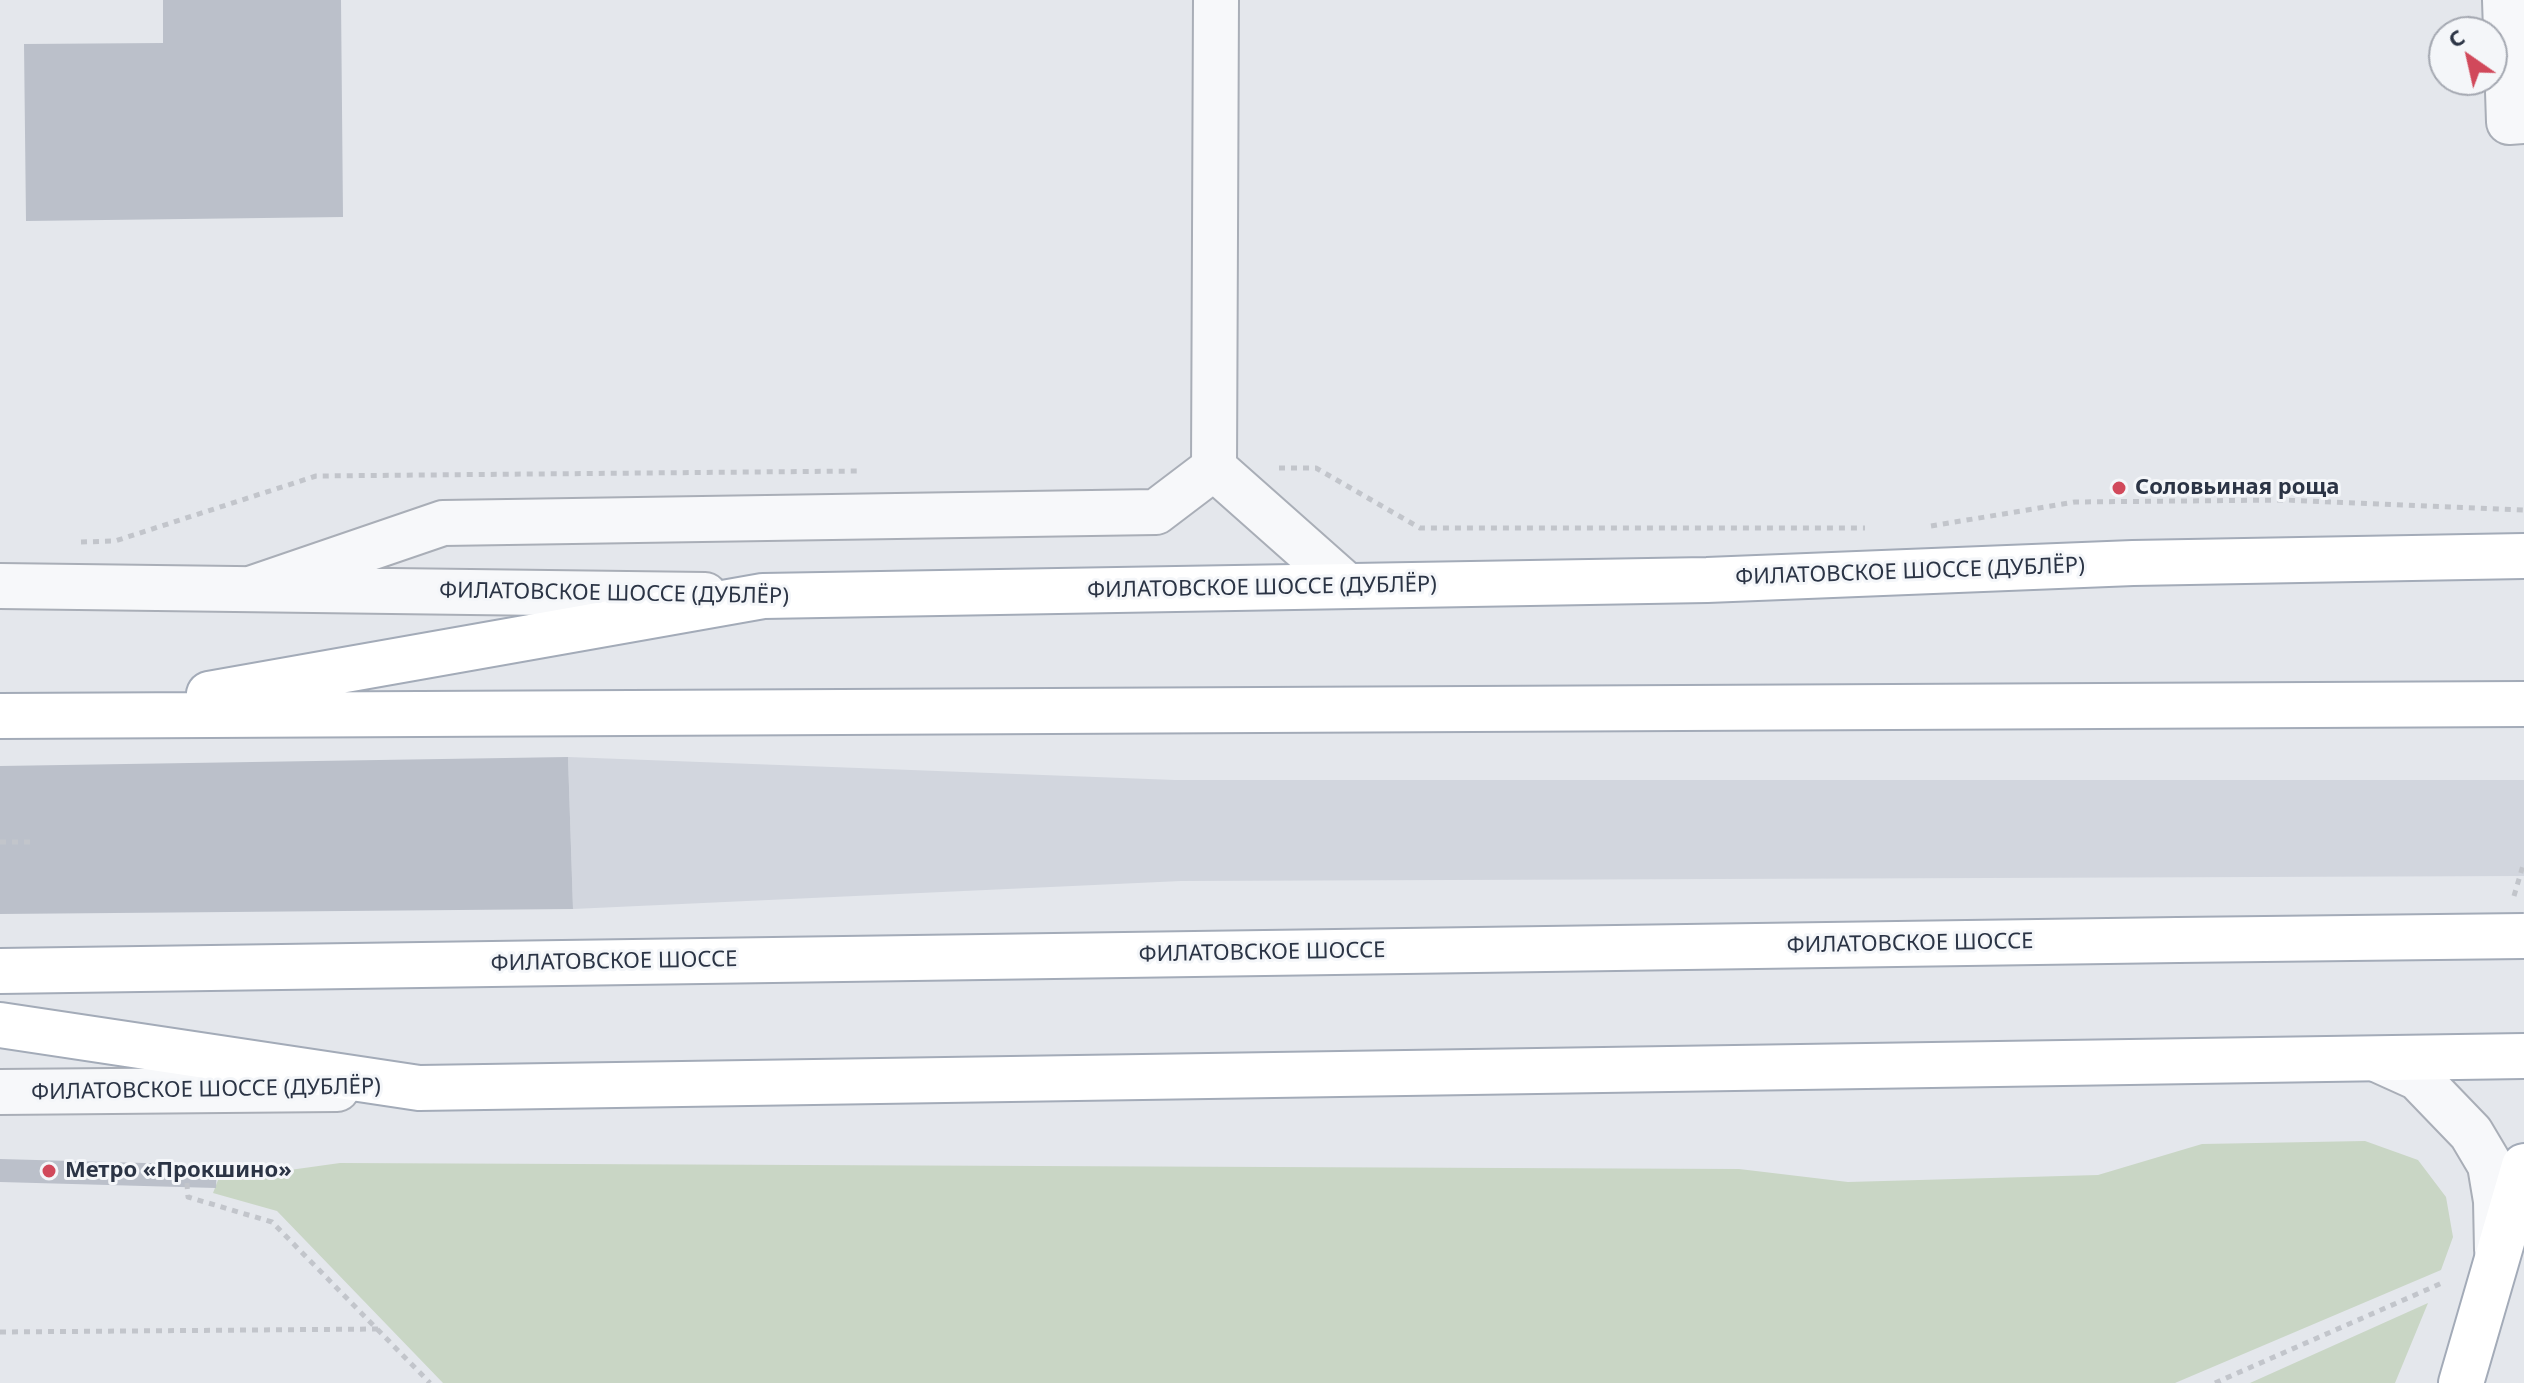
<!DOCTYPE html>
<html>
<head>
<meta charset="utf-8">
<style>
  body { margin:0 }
  #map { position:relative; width:2524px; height:1383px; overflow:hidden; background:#e4e7ec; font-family:"Noto Sans",sans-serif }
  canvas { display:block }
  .north { position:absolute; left:2428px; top:16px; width:80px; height:80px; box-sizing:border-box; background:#f4f6f9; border:2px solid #a4a8b1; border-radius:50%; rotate:326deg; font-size:22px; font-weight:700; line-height:32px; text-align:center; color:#2b3445 }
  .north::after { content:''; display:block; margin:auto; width:28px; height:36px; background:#d1495b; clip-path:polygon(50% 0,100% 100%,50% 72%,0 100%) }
</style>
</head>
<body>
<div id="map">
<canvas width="2524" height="1383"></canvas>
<div class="north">С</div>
</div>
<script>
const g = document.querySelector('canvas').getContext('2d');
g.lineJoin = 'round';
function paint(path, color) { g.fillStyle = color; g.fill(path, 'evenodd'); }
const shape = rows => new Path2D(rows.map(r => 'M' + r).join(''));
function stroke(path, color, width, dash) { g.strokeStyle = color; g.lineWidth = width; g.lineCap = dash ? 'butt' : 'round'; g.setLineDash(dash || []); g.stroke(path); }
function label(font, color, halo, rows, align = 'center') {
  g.font = font + ' "Noto Sans",sans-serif'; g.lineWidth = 6; g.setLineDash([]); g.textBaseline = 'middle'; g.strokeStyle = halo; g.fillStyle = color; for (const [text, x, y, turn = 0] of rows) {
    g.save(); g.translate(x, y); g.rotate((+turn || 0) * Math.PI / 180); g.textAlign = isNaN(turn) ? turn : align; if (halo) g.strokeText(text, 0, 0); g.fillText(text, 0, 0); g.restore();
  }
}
paint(shape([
  [568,757,1175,780,2524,780,2524,876,1181,881,573,909]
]), '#d2d6de');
paint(shape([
  [2365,1141,2418,1160,2446,1197,2453,1237,2441,1270,2175,1383,443,1383,277,1211,213,1193,218,1180,340,1163,1739,1169,1848,1182,2098,1175,2202,1144],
  [2428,1303,2395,1383,2250,1383]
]), '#c9d6c5');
paint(shape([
  [163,0,341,0,343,217,26,221,24,44,163,43],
  [568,757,573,909,0,914,0,766],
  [0,1159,217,1165,216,1188,0,1182]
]), '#bbc0ca');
const minor = shape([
  [1216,0,1214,468,1347,586],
  [2505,0,2509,122,2524,121],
  [0,586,705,595],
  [250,589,443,523,1156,512,1214,468],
  [2376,1059,2418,1078,2471,1133,2490,1165,2496,1201,2497,1250],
  [0,1092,337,1089]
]);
const major = shape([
  [209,694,763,596,1707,580,2133,563,2524,556],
  [0,716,2524,704],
  [0,971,2178,940],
  [0,1025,419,1088,2524,1056],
  [2461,1383,2524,1166]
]);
stroke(minor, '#a9aeb7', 48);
stroke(major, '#a3abb8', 48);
stroke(shape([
  [1279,468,1316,468,1420,528,1865,528],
  [1931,526,2075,502,2286,500,2524,510],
  [81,542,115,541,316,476,861,471],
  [0,842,31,842],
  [2514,896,2524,862],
  [186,1171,188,1197,272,1222,430,1383],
  [0,1332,378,1329],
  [2215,1383,2442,1283]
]), '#c2c5cb', 5, [6, 6]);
stroke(minor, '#f7f8fa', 44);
stroke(major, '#fff', 44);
const majorBridge = shape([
  [2178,940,2524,936]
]);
stroke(majorBridge, '#a3abb8', 48, []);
stroke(majorBridge, '#fff', 44);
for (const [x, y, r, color] of [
  [2119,488,8,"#d1495b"],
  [49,1171,8,"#d1495b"]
]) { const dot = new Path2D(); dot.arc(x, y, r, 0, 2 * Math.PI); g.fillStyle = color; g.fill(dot); stroke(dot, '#f4f6f9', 3); }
label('bold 22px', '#2b3445', '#f4f6f9', [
  ["Соловьиная роща",2135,488],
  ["Метро «Прокшино»",65,1171]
], 'left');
label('22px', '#2b3445', '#f4f6f9', [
  ["ФИЛАТОВСКОЕ ШОССЕ (ДУБЛЁР)",1910,572,-2],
  ["ФИЛАТОВСКОЕ ШОССЕ (ДУБЛЁР)",1262,588,-1],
  ["ФИЛАТОВСКОЕ ШОССЕ (ДУБЛЁР)",614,594,1],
  ["ФИЛАТОВСКОЕ ШОССЕ",1910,944,-1],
  ["ФИЛАТОВСКОЕ ШОССЕ",1262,953,-1],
  ["ФИЛАТОВСКОЕ ШОССЕ",614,962,-1],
  ["ФИЛАТОВСКОЕ ШОССЕ (ДУБЛЁР)",206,1090,-1]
]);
</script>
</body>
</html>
